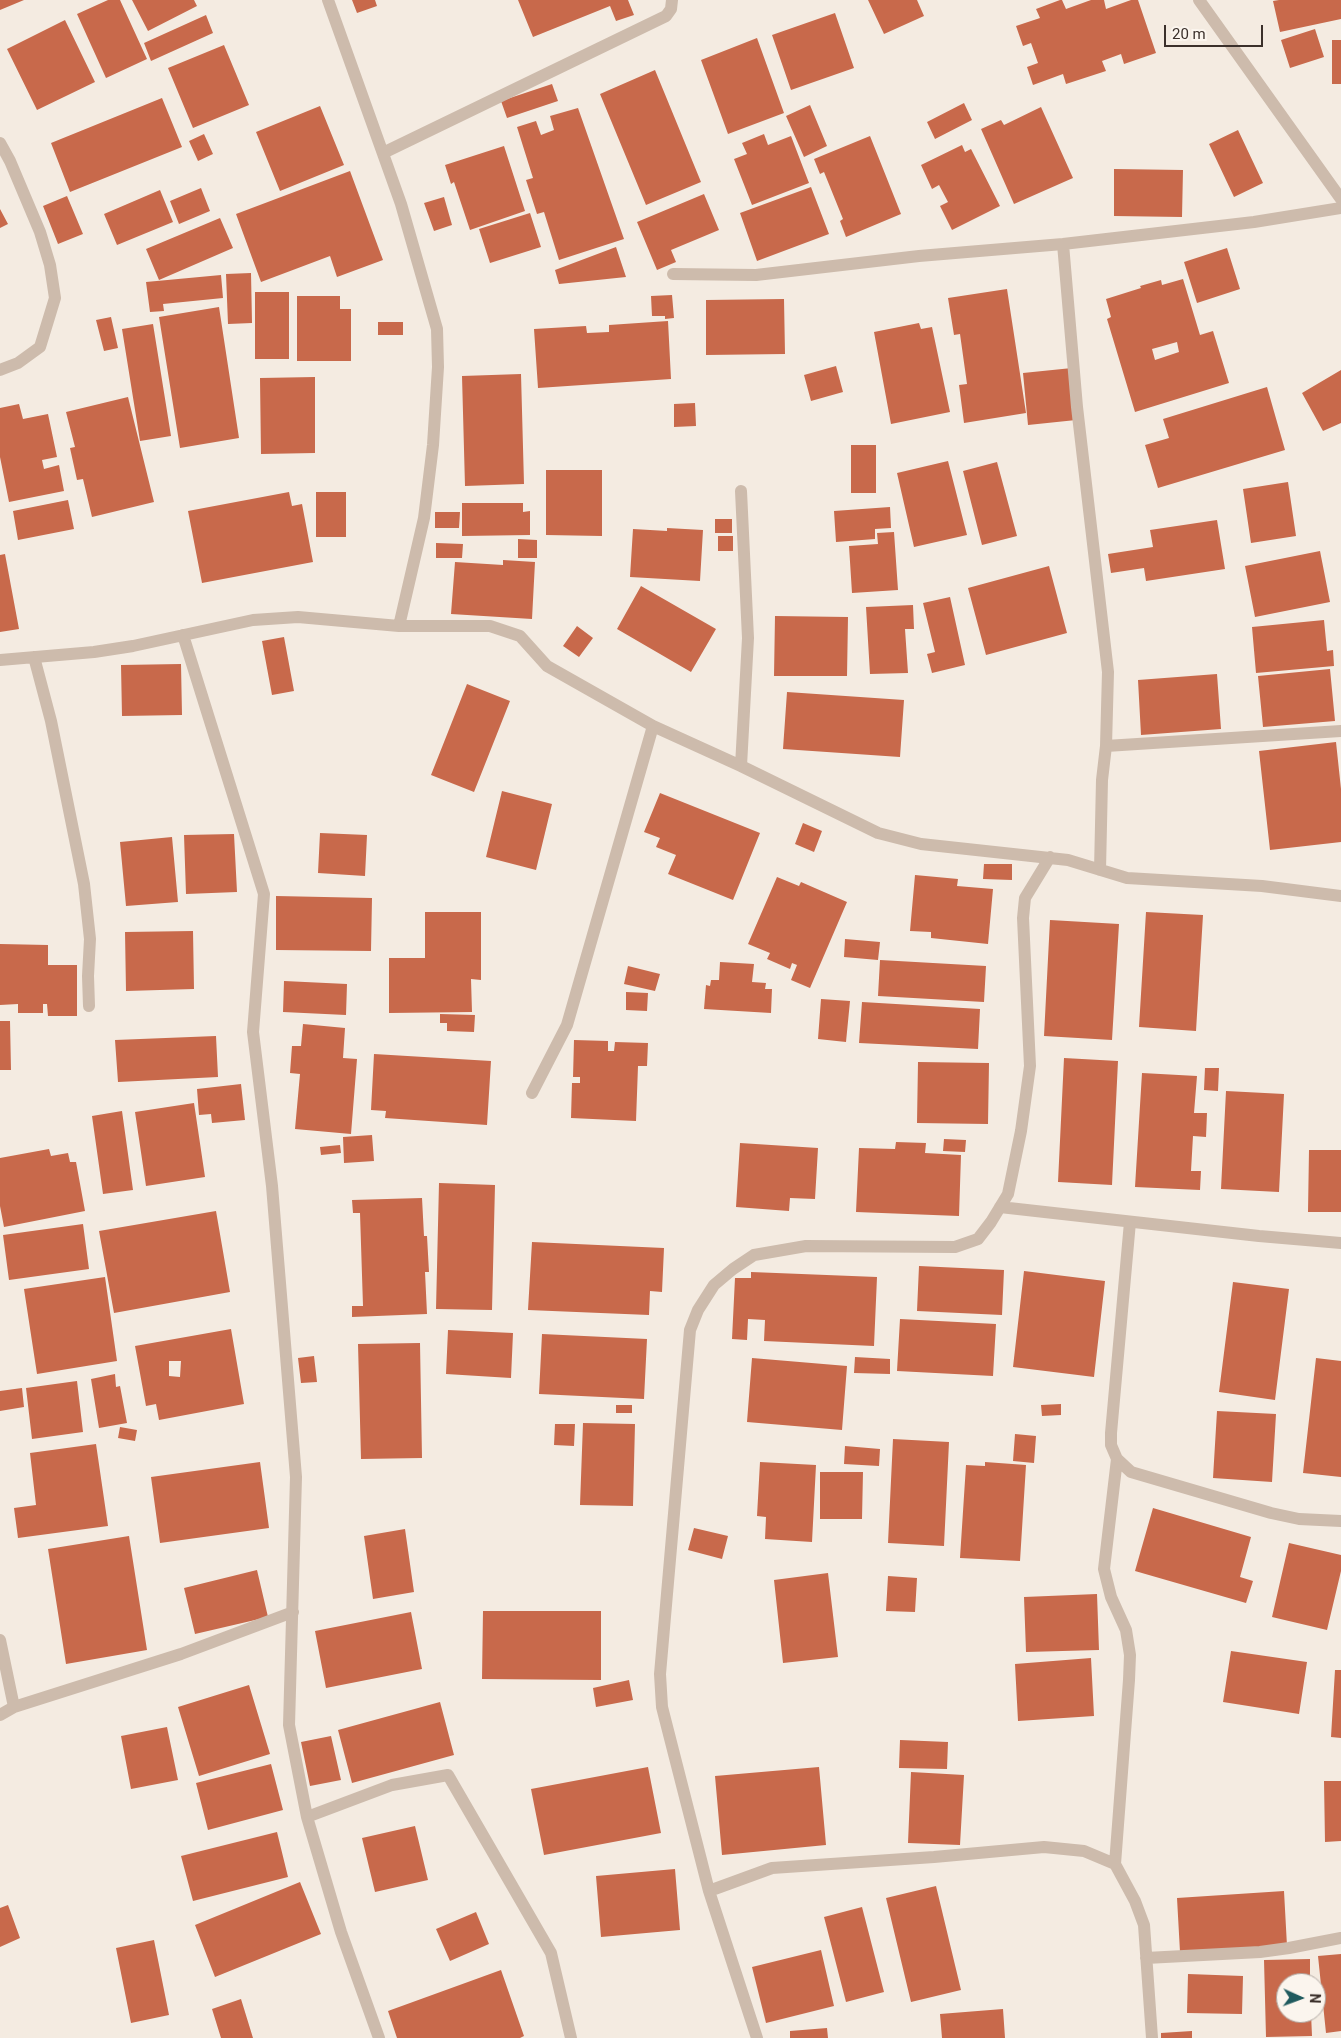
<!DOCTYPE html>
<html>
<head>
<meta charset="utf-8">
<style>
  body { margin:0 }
  #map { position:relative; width:1341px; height:2038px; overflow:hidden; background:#f4ebe1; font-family:Roboto,sans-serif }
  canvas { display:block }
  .north { position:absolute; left:1276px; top:1973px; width:50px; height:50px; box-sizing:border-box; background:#fbf5ee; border:1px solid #aea6a0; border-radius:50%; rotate:92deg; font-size:14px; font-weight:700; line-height:20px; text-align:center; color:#3b302b }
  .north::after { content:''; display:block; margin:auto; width:18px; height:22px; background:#1f5a5e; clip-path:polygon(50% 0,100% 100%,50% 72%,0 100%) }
  .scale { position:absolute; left:1164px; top:25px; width:99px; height:22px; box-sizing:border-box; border:2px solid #3b302b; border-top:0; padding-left:6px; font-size:15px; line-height:18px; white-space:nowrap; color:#3b302b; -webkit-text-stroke:4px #fbf5ee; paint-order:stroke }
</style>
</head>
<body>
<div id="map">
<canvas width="1341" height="2038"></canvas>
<div class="north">N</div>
<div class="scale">20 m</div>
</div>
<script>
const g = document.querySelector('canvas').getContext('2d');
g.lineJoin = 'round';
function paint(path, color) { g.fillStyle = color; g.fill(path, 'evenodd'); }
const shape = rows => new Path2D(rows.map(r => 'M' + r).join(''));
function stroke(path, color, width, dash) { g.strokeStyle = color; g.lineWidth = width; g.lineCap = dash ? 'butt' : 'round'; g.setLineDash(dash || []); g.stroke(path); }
paint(shape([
  [0,0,24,0,0,10],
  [108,0,120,0,147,59,106,78,77,14],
  [132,0,194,0,197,6,148,31],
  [352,0,375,0,377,6,357,13],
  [518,0,628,0,634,15,616,21,610,6,533,37],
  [868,0,917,0,924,16,884,34],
  [1060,0,1062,0,1066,9,1091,0,1104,0,1106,9,1131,0,1138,0,1156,53,1124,64,1121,54,1102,61,1106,71,1066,84,1063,74,1033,85,1027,67,1038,63,1031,43,1023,46,1016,26,1040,18,1036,9],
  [1279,0,1341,0,1341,19,1280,32,1273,1],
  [835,13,854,68,791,90,772,35],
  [206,15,213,33,151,61,144,43],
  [65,20,95,82,37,110,7,49],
  [1315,29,1324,57,1290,68,1281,40],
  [757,38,784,113,728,134,701,60],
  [1332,40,1341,40,1341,84,1332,84],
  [224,45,249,105,193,128,168,68],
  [655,70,701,182,646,205,600,94],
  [552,84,558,101,507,118,501,101],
  [162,98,182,147,70,192,51,143],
  [964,103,972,120,935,139,927,122],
  [810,105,827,146,804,157,786,116],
  [320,106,344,165,280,191,256,132],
  [1041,107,1073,178,1014,204,981,129,1001,120,1004,125],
  [578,108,624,239,559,260,544,212,537,214,526,180,533,178,517,127,536,121,541,135,554,130,550,116],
  [1238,130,1263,183,1234,197,1209,144],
  [204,134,213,154,198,161,189,141],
  [764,134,768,145,791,136,809,183,752,205,734,159,747,154,742,143],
  [870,136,901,214,846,237,840,221,843,219,824,172,820,174,814,159],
  [962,145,965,152,971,149,1000,206,952,230,940,206,948,202,939,185,932,189,921,165],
  [504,146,525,211,470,230,454,182,451,184,445,165],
  [1114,169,1183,170,1182,217,1114,216],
  [350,171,383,260,337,277,330,256,261,282,236,214],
  [811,187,829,234,757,261,740,213],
  [201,188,210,211,179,224,170,201],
  [160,190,173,222,117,245,104,214],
  [704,194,719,230,671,250,676,262,657,270,637,222],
  [67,196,83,234,58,244,43,206],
  [444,197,452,225,434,231,424,203],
  [0,209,8,224,0,228],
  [530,213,541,247,490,263,479,229],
  [220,218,233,248,159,280,146,249],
  [616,247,626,277,559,284,555,270],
  [1227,248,1240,289,1197,303,1184,262],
  [251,273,252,323,228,324,226,274],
  [221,275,223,298,163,304,164,311,150,312,146,282],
  [1183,279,1200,335,1213,331,1229,383,1135,412,1107,319,1111,317,1106,299,1141,288,1140,286,1161,280,1162,285],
  [1177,342,1179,352,1155,360,1152,349],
  [1007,289,1026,413,964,423,959,385,967,384,960,334,954,335,948,298],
  [255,292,289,292,289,359,255,359],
  [672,295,674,318,665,319,665,316,652,316,651,296],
  [297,296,340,296,340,309,351,309,351,361,297,361],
  [784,299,785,354,706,355,706,300],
  [219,307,239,438,180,448,159,317],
  [111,317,118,348,104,351,96,320],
  [668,321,671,379,538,388,534,329,586,326,587,333,609,332,609,325],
  [378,322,403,322,403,335,378,335],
  [919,323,921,329,932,327,950,412,891,424,874,332],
  [153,324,171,436,140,441,122,329],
  [836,366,843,392,811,401,804,375],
  [1072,368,1076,420,1028,425,1023,373],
  [1341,370,1341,423,1323,431,1302,393],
  [521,374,524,484,465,486,462,376],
  [315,377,315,453,261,454,260,378],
  [1267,387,1285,450,1158,488,1145,445,1169,438,1163,419],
  [128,397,154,502,92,517,83,479,77,480,70,448,75,447,66,412],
  [695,403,696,426,674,427,674,404],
  [19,404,23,419,48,414,57,457,42,460,44,469,59,465,64,491,9,502,0,457,0,408],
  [851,445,876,445,876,493,851,493],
  [948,461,967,535,914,547,897,473],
  [997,462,1017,536,982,545,963,471],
  [546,470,602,470,602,536,546,535],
  [1288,482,1296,536,1251,543,1243,489],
  [289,492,292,506,302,504,313,562,202,583,188,511],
  [316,492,346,492,346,537,316,537],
  [68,500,74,529,18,540,13,511],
  [462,503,523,503,523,512,530,511,530,535,462,536],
  [890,507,891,528,875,529,875,539,836,542,834,511],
  [435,512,460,512,459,528,435,528],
  [715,519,732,519,732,533,715,533],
  [1217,520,1225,569,1146,581,1144,568,1111,573,1108,554,1153,547,1150,530],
  [667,528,703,530,700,581,630,577,633,529,667,531],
  [894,532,898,590,852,593,849,546,878,544,877,533],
  [718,536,733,536,733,551,718,551],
  [518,539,537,540,537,558,518,558],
  [436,543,463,544,462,558,436,558],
  [1320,551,1330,602,1255,617,1245,566],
  [5,554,19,629,0,632,0,555],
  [503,560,535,562,532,619,451,614,455,562,503,565],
  [1049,566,1067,633,986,655,968,588],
  [641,586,716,629,691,672,617,629],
  [950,597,965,665,932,673,927,654,935,652,923,603],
  [913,605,914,629,905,629,908,673,870,674,866,607],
  [775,616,848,617,847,676,774,676],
  [1324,620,1327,651,1333,650,1334,666,1256,673,1252,627],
  [577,626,593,638,579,657,563,646],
  [284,637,294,691,272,695,262,641],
  [181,664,182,715,122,716,121,665],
  [1330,669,1335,721,1263,727,1258,676],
  [1217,674,1221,729,1141,735,1138,680],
  [467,684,510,701,474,792,431,775],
  [787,692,904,700,900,757,783,749],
  [1336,742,1341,789,1341,842,1270,850,1259,751],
  [502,791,552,804,536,870,486,857],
  [660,793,760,833,733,900,668,874,676,855,656,847,660,838,644,832],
  [803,823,822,831,814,852,795,844],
  [320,833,367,835,365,876,318,873],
  [234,834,237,892,186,894,184,835],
  [172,837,178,902,126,906,120,842],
  [984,864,1012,864,1012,880,983,879],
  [915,875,958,879,957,886,993,889,988,944,931,938,931,932,910,931],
  [777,877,799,886,801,882,847,902,810,988,791,980,797,965,792,963,790,969,767,959,770,953,748,944],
  [276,896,372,898,371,951,276,950],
  [425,912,481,912,481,980,471,979,472,1012,389,1013,389,958,425,958],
  [1146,912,1203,915,1196,1031,1139,1027],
  [1050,920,1119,924,1112,1040,1044,1036],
  [193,931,194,989,126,991,125,932],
  [845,939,880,942,878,960,844,957],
  [0,944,48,945,48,965,77,965,77,1016,48,1016,47,1004,43,1004,43,1013,18,1013,18,1004,0,1005],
  [880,960,986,966,984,1002,878,996],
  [720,962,754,964,752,982,766,983,765,989,772,989,771,1013,704,1009,706,985,710,986,711,980,719,980],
  [628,966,660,974,655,991,624,984],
  [284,981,347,984,346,1015,283,1012],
  [626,992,648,993,647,1011,626,1010],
  [821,999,850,1001,846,1042,818,1039],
  [862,1002,980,1009,978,1049,859,1043],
  [440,1014,475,1015,474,1032,447,1031,447,1023,440,1023],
  [0,1021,10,1021,11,1070,0,1070],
  [303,1024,345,1028,343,1058,357,1059,351,1134,295,1129,300,1074,290,1073,292,1046,301,1046],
  [216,1036,218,1077,118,1082,115,1040],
  [574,1040,608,1041,608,1051,614,1051,615,1042,648,1043,647,1066,638,1066,636,1121,571,1118,572,1083,580,1083,580,1077,573,1077],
  [374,1054,491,1061,487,1125,385,1118,386,1111,371,1110],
  [1064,1058,1118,1061,1112,1185,1058,1182],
  [918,1062,989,1063,988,1124,917,1123],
  [1205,1068,1219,1068,1218,1091,1204,1090],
  [1142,1073,1197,1076,1194,1113,1207,1113,1206,1137,1193,1136,1191,1171,1201,1171,1200,1190,1135,1187],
  [241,1084,245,1120,212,1123,211,1114,199,1115,197,1089],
  [1226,1091,1284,1094,1279,1192,1221,1189],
  [194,1103,205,1177,146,1186,135,1112],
  [122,1111,133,1190,103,1194,92,1116],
  [372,1135,374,1161,344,1163,343,1137],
  [944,1139,966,1140,965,1152,943,1151],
  [896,1142,926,1143,925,1153,961,1155,959,1216,856,1212,859,1148,895,1149],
  [740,1143,818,1148,815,1199,790,1198,789,1211,736,1207],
  [340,1145,341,1153,321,1155,320,1147],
  [49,1149,51,1156,68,1153,70,1162,76,1162,85,1211,4,1227,0,1206,0,1158],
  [1309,1150,1341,1150,1341,1212,1308,1212],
  [439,1183,495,1185,492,1310,436,1309],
  [422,1198,424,1236,427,1236,429,1272,425,1272,427,1314,352,1317,352,1306,363,1306,360,1213,353,1213,352,1200],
  [216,1211,230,1292,114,1313,99,1231],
  [83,1224,89,1269,9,1280,3,1235],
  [532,1242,664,1248,662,1292,650,1291,649,1315,528,1310],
  [919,1266,1004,1270,1002,1315,917,1311],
  [1024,1271,1105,1281,1094,1377,1013,1367],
  [751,1272,877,1277,874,1346,764,1341,765,1320,748,1319,747,1340,732,1339,735,1278,751,1278],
  [105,1277,117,1361,37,1374,24,1289],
  [1233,1282,1289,1289,1275,1400,1219,1392],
  [900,1319,996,1324,993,1376,897,1371],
  [231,1329,244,1404,159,1420,156,1404,146,1406,135,1346],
  [169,1361,181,1361,180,1377,169,1376],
  [448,1330,513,1333,511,1378,446,1374],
  [542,1334,647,1339,644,1399,539,1394],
  [420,1343,422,1458,361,1459,358,1344],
  [314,1356,317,1382,301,1383,298,1358],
  [855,1357,890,1359,890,1374,854,1373],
  [752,1358,847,1366,842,1430,747,1422],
  [1316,1358,1341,1361,1341,1477,1303,1473],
  [115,1374,116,1387,120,1386,127,1423,99,1428,91,1379],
  [77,1381,83,1432,32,1439,26,1388],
  [22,1388,24,1407,0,1411,0,1391],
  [1061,1404,1061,1415,1042,1416,1041,1405],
  [616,1405,632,1405,632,1413,616,1413],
  [1217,1411,1276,1414,1272,1482,1213,1478],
  [583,1423,635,1424,633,1506,580,1505],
  [555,1424,575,1424,574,1446,554,1445],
  [120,1427,137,1430,135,1441,118,1438],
  [1015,1434,1036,1436,1034,1463,1013,1461],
  [893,1439,949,1442,944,1546,888,1543],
  [96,1444,108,1526,18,1538,14,1508,36,1505,30,1453],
  [845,1446,880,1449,879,1466,844,1464],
  [260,1462,269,1528,160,1543,151,1477],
  [760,1462,816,1465,812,1542,765,1539,766,1517,757,1516],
  [985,1462,1026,1465,1020,1561,960,1558,966,1465,985,1466],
  [820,1472,863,1472,862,1519,820,1519],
  [1153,1508,1251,1537,1240,1577,1253,1581,1246,1603,1135,1571],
  [694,1528,728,1536,722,1559,688,1550],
  [405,1529,414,1592,373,1599,364,1536],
  [129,1536,147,1650,66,1664,48,1549],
  [1289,1543,1341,1555,1341,1571,1327,1630,1272,1617],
  [257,1570,268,1617,195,1634,184,1588],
  [828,1573,838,1657,783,1663,774,1580],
  [888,1576,917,1578,915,1612,886,1611],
  [1097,1594,1099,1650,1026,1652,1024,1597],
  [483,1611,601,1611,601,1680,482,1679],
  [411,1612,422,1669,326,1688,315,1631],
  [1231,1651,1307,1662,1299,1714,1223,1702],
  [1091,1658,1094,1716,1018,1721,1015,1664],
  [1335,1670,1341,1670,1341,1738,1331,1737],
  [629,1680,633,1700,596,1707,593,1688],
  [249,1685,270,1754,199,1776,178,1707],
  [440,1702,454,1755,352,1783,338,1730],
  [167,1727,178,1780,131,1789,121,1736],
  [331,1736,341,1780,310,1786,301,1742],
  [900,1740,948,1742,947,1769,899,1768],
  [271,1764,283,1810,208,1830,196,1783],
  [648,1767,661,1833,544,1855,531,1789],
  [819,1767,826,1845,722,1855,715,1776],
  [911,1772,964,1775,960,1845,908,1843],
  [1324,1781,1341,1781,1341,1841,1325,1842],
  [415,1826,428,1880,375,1892,362,1838],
  [277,1832,288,1877,193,1901,181,1856],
  [675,1869,680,1930,601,1937,596,1876],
  [300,1882,321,1934,215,1977,195,1925],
  [936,1886,961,1990,911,2002,886,1898],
  [1284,1891,1287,1946,1180,1952,1177,1898],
  [8,1905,20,1938,0,1947,0,1908],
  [862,1907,884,1992,846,2002,824,1917],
  [476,1912,489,1944,450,1961,436,1929],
  [154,1940,169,2015,131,2023,116,1948],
  [821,1950,834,2006,766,2023,752,1967],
  [1341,1954,1341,2031,1326,2033,1318,1956],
  [1310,1959,1310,1983,1286,1983,1286,2013,1311,2013,1312,2036,1266,2037,1264,1960],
  [501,1970,524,2036,520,2038,397,2038,388,2011],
  [1188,1974,1243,1976,1242,2014,1187,2013],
  [241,1999,253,2038,221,2038,212,2009],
  [1003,2009,1005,2038,942,2038,940,2014],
  [827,2028,828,2038,790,2038,790,2031],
  [1192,2031,1192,2038,1161,2038,1161,2033]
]), '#c8694b');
stroke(shape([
  [328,0,401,204,437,329,438,367,433,445,424,518,399,626],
  [0,143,10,161,40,232,50,265,55,298,40,347,18,363,0,370],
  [383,153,666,16,671,9,672,0],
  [1063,244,1077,407,1108,672,1106,746,1102,780,1100,870],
  [673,274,756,275,919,256,1063,244,1254,222,1341,208],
  [741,491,748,638,741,766],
  [183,635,264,894,253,1032,272,1186,296,1477,289,1725,307,1817,341,1932,379,2038],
  [34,657,51,721,84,884,90,939,88,976,89,1006],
  [0,660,94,652,133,646,253,620,298,617,399,626,490,626,520,636,547,666,653,726,741,766,878,833,921,844,1068,860,1127,878,1262,886,1341,896],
  [1106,746,1341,731],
  [532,1093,567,1025,653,726],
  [1000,1207,1259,1236,1341,1243],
  [1130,1222,1111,1433,1111,1445,1117,1459,1131,1472,1271,1513,1299,1519,1341,1521],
  [1117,1459,1104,1569,1111,1597,1126,1630,1130,1655,1129,1680,1115,1864,1135,1901,1144,1925,1152,2038],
  [0,1640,14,1707],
  [0,1715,14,1707,181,1654,293,1612],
  [307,1817,392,1785,448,1775,551,1953,571,2038],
  [709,1891,772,1868,934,1857,1044,1847,1084,1851,1115,1864],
  [1146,1958,1260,1952,1289,1948,1341,1938],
  [757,2038,709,1891,662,1707,660,1674,690,1330,698,1310,714,1285,733,1269,754,1255,806,1246,955,1247,978,1239,991,1222,1008,1194,1021,1131,1030,1066,1023,918,1025,898,1050,857]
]), '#cdbbac', 12);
stroke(shape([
  [1199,0,1341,199]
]), '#cdbbac', 12);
</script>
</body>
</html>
